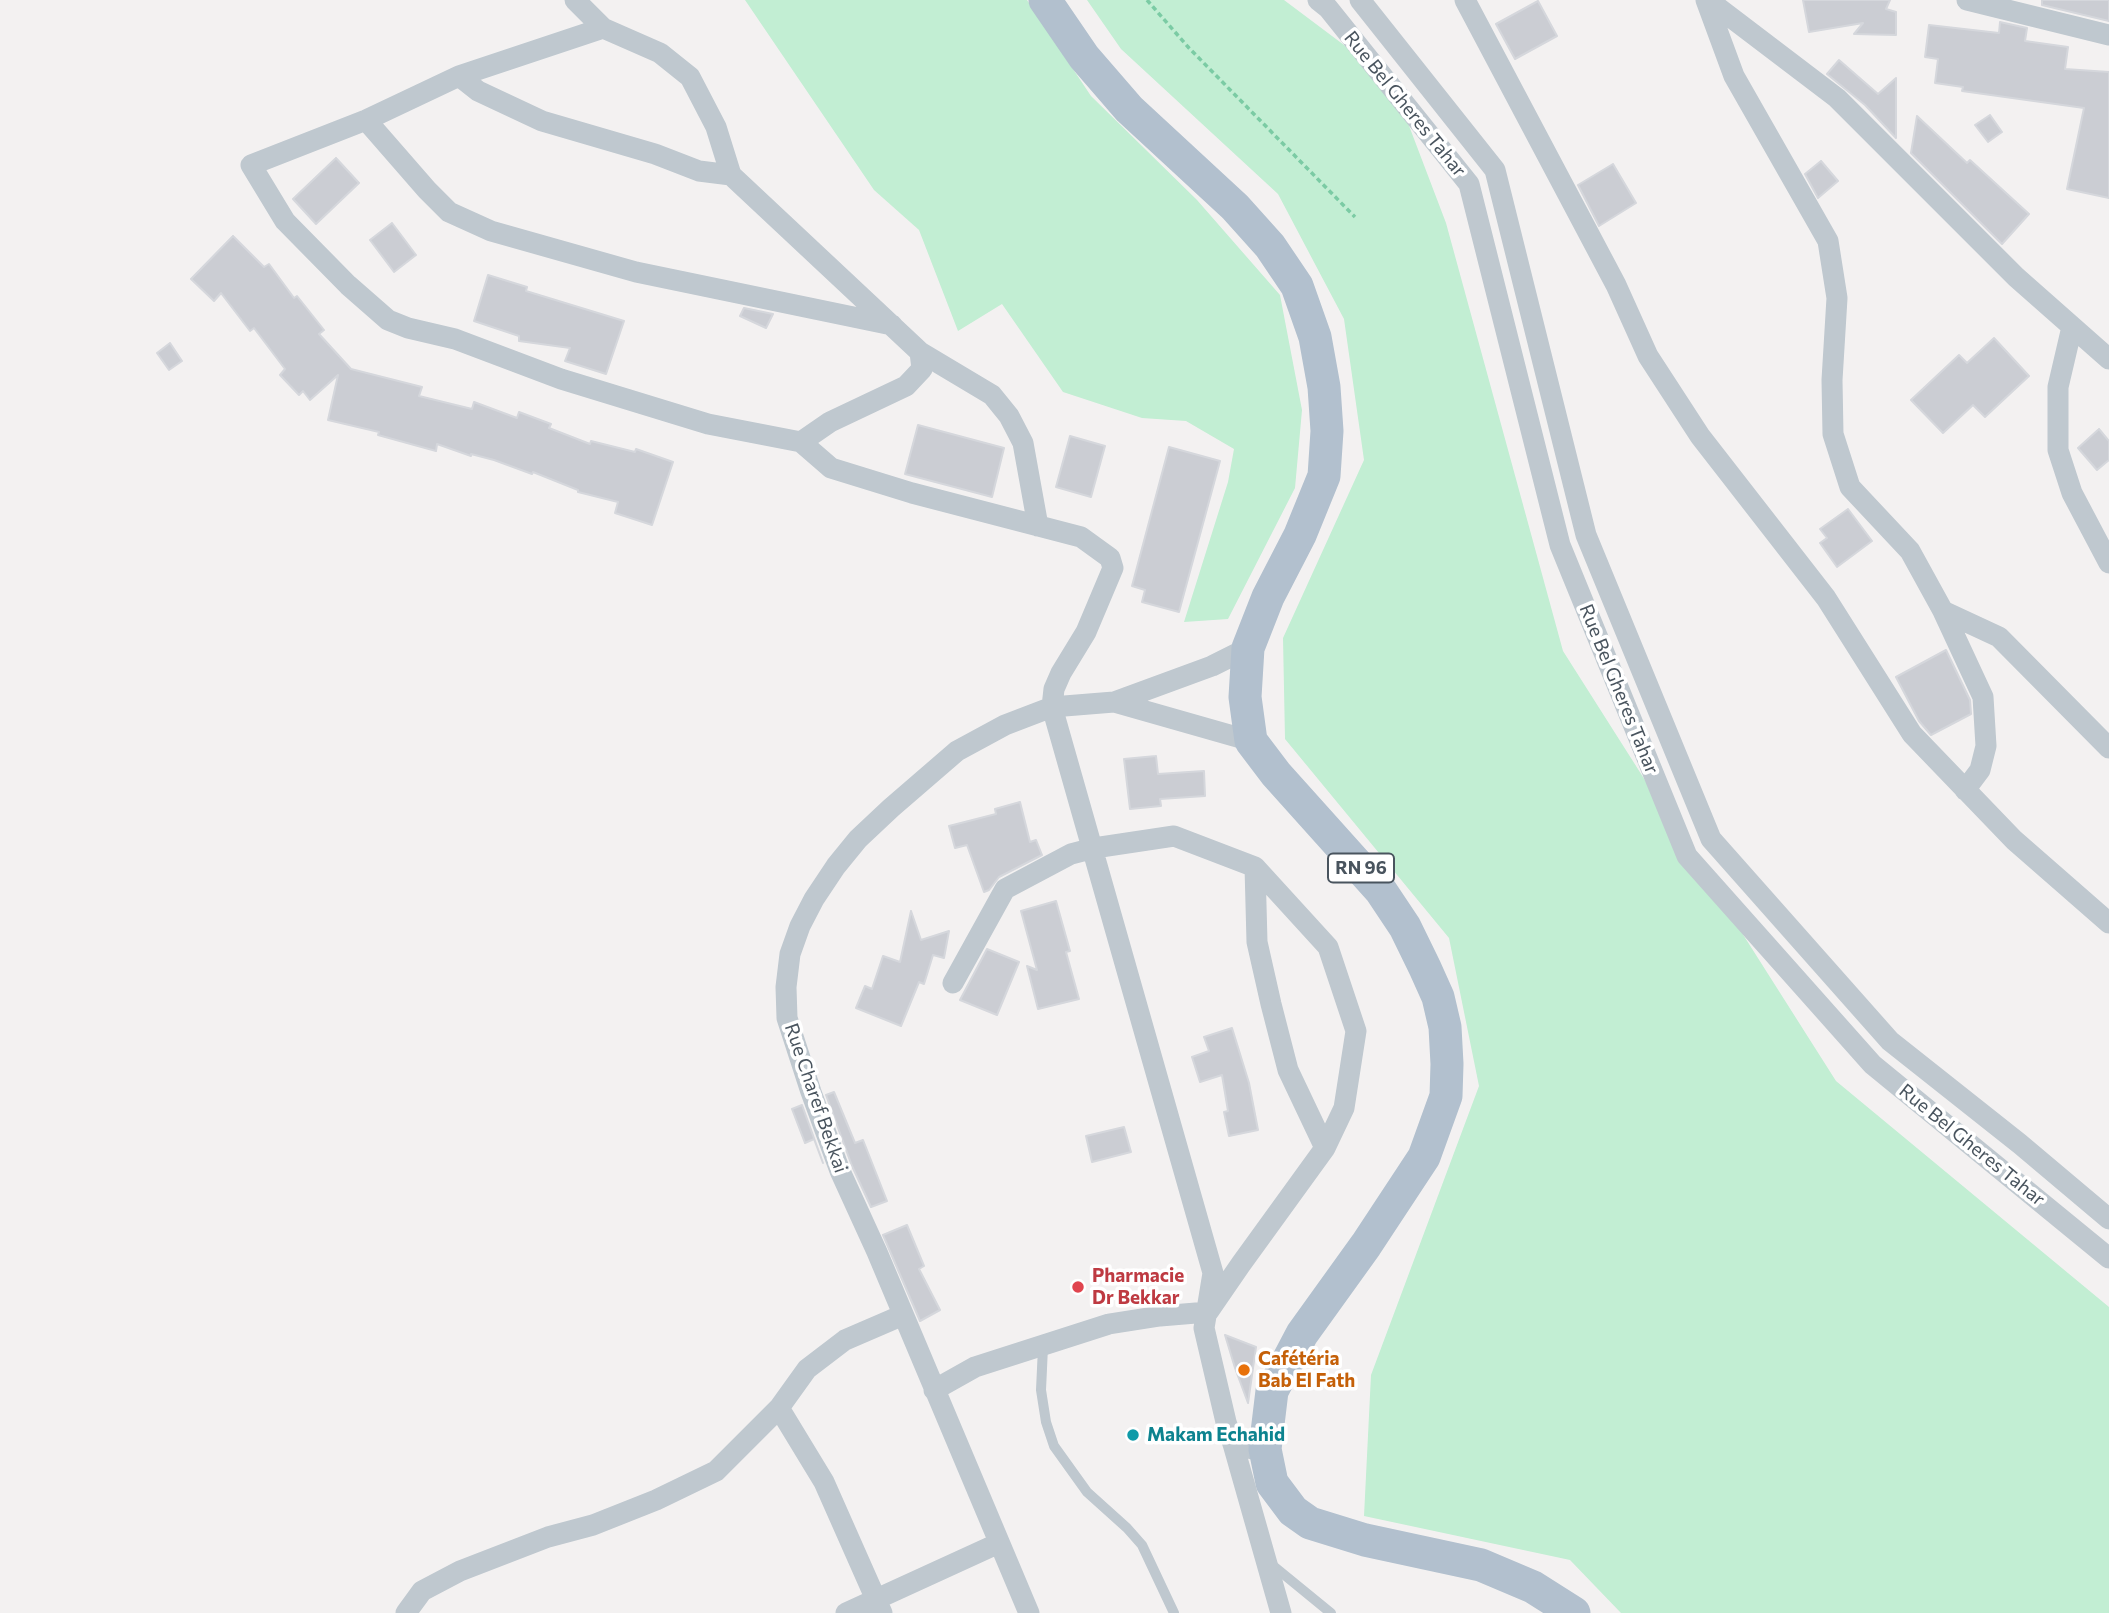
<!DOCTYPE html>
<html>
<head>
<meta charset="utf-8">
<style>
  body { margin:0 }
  canvas { display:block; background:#f3f1f1 }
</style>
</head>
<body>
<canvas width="2109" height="1613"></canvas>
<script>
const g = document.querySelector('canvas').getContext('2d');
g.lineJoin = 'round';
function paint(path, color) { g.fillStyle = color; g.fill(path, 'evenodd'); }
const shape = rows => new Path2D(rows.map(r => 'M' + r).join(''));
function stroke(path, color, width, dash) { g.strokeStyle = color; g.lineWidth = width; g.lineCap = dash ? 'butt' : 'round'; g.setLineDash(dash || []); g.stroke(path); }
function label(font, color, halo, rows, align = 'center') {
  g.font = font + ' Commissioner,sans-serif'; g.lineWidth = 7; g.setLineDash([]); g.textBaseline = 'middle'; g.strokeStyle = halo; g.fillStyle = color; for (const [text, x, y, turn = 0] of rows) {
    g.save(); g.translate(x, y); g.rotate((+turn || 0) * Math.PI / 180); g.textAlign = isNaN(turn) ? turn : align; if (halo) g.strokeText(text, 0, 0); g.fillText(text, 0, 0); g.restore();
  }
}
paint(shape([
  [745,0,1027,0,1091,96,1197,200,1280,295,1302,410,1295,488,1228,619,1184,622,1228,482,1234,449,1186,421,1142,418,1063,392,1002,304,958,331,919,230,874,190],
  [1087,0,1284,0,1392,81,1446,223,1563,651,1836,1081,2109,1307,2109,1613,1621,1613,1570,1560,1364,1516,1371,1375,1479,1086,1449,938,1285,739,1283,638,1364,460,1344,319,1278,194,1121,49]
]), '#c2eed3');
const building = shape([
  [1803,0,1890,0,1886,9,1896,12,1896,35,1854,34,1863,23,1809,32,1803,0],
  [2042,0,2109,0,2109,21,2042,5,2042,0],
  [1538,1,1557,36,1515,59,1496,24,1538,1],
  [2000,22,2027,28,2025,41,2068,47,2065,69,2109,72,2109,198,2067,189,2084,108,1962,91,1963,87,1935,83,1938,59,1925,57,1929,25,1999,33,2000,22],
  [1839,60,1878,94,1896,78,1896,138,1865,105,1827,74,1839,60],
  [1990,115,2002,132,1988,142,1975,125,1990,115],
  [1917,116,1967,163,1970,160,2029,214,2002,244,1911,153,1917,116],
  [336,158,359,183,316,224,293,199,336,158],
  [1821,161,1838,181,1818,198,1805,174,1821,161],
  [1613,164,1636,203,1599,226,1578,185,1613,164],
  [392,223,416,255,394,272,370,240,392,223],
  [233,236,264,267,269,264,294,298,297,296,324,330,319,334,351,369,422,387,419,396,472,409,474,402,517,418,519,412,551,424,549,428,590,444,591,441,635,452,636,449,673,462,652,525,615,513,618,502,578,492,578,490,533,472,532,474,494,460,471,454,471,456,437,444,436,451,378,435,379,432,328,420,338,375,310,400,303,391,299,395,280,375,285,369,254,328,250,331,221,293,214,301,191,279,233,236],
  [488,275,527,287,526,291,624,321,606,374,565,361,570,348,519,341,519,336,474,321,488,275],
  [744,308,773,314,766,328,740,316,744,308],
  [1994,338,2029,376,1985,417,1973,405,1943,433,1911,400,1959,355,1967,363,1994,338],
  [170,343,182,361,169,370,157,353,170,343],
  [918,425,1004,448,992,497,905,474,918,425],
  [2099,429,2109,441,2109,460,2097,470,2078,448,2099,429],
  [1070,436,1105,446,1091,497,1056,487,1070,436],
  [1169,447,1220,461,1179,612,1142,602,1145,590,1132,586,1169,447],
  [1848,509,1872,541,1837,567,1820,543,1827,538,1820,529,1848,509],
  [1946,650,1970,700,1971,714,1931,735,1919,721,1896,677,1946,650],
  [1156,756,1158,774,1204,771,1205,796,1160,799,1161,806,1130,809,1124,759,1156,756],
  [1020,802,1030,842,1036,840,1042,855,999,877,989,890,984,892,967,845,955,848,949,826,996,814,995,809,1020,802],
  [1056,901,1070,951,1066,952,1079,999,1038,1009,1027,966,1037,970,1021,911,1056,901],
  [911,911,921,940,949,931,944,958,933,955,924,984,919,982,901,1026,856,1008,865,986,872,989,883,956,900,962,911,911],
  [987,949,1019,962,997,1015,960,1000,987,949],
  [1232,1028,1249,1083,1258,1130,1229,1136,1224,1112,1228,1111,1222,1075,1200,1082,1192,1057,1209,1051,1204,1037,1232,1028],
  [834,1092,855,1143,863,1140,887,1201,871,1207,852,1166,826,1095,834,1092],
  [802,1105,823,1163,814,1139,805,1143,792,1109,802,1105],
  [1124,1127,1131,1152,1092,1162,1086,1136,1124,1127],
  [907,1225,924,1266,919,1269,940,1310,920,1321,883,1235,907,1225],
  [1225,1335,1256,1347,1248,1403,1235,1368,1225,1335]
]);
paint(building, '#cbcdd3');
stroke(building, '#d5d7dc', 2);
stroke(shape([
  [1147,0,1189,48,1355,217]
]), '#7bcba4', 3.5, [5, 3.5]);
stroke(shape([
  [1043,1347,1041,1390,1046,1422,1054,1446,1087,1492,1127,1528,1142,1545,1174,1613],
  [1271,1564,1331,1613]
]), '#bfc8cf', 10);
stroke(shape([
  [575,0,603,28],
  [1318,0,1328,8,1469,184,1560,545,1687,856,1872,1064,2109,1258],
  [1360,0,1495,170,1586,535,1711,839,1890,1041,2020,1144,2109,1219],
  [1465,0,1616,285,1648,356,1700,436,1826,598,1912,734,2014,840,2109,923],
  [1706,0,1734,76,1828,241,1837,298,1832,380,1833,434,1850,487,1910,551,1943,611,1983,697,1986,746,1980,770,1965,790],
  [1708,0,1837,98,2016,277,2109,359],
  [1967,0,2109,35],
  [459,76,478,91,542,121,655,154,699,171,731,175],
  [366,120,427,190,449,212,491,231,636,272,892,325],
  [2072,327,2058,387,2058,450,2072,493,2109,563],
  [920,352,992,395,1009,416,1023,443,1038,526],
  [801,442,830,422,906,386,922,369,920,352,731,175,716,127,690,77,660,53,603,28,459,76,366,120,251,165,285,221,348,285,388,320,408,328,455,339,561,379,708,424,801,442,831,468,912,493,1081,537,1110,558,1113,568,1086,632,1061,673,1054,689,1052,707,1213,1273,1204,1328,1226,1422,1233,1444,1265,1452],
  [1943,611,1999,637,2109,748],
  [1114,702,1212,666,1248,648],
  [1255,867,1257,942,1271,1004,1288,1070,1325,1148],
  [934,1390,975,1367,1109,1324,1160,1316,1208,1312,1241,1264,1325,1148,1344,1108,1356,1031,1328,947,1255,867,1174,836,1094,848,1071,854,1005,889,953,983],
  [779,1408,824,1482,882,1613],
  [1233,1444,1281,1613],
  [406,1613,422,1591,460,1571,548,1537,593,1525,656,1500,716,1471,779,1408,807,1369,845,1340,903,1315],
  [846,1613,999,1543],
  [1029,1613,877,1252,840,1171,811,1092,787,1018,786,987,790,954,800,926,814,899,836,866,858,839,891,808,957,751,1005,725,1052,707,1114,702,1251,741]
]), '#bfc8cf', 21);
stroke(shape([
  [1045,0,1084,57,1129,109,1235,207,1270,246,1297,286,1315,337,1324,387,1327,431,1324,476,1300,535,1268,597,1248,648,1245,697,1251,741,1276,774,1381,891,1405,927,1425,968,1438,997,1445,1027,1447,1064,1446,1096,1424,1157,1366,1245,1302,1334,1272,1391,1265,1449,1272,1483,1293,1511,1310,1523,1365,1540,1481,1565,1533,1587,1574,1613]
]), '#b2c0ce', 33);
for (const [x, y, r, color] of [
  [1078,1287,7,"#e0444e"],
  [1244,1370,7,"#e8710a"],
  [1133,1435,7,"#0f9aa8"]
]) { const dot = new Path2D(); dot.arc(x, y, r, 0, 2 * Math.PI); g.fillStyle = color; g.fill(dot); stroke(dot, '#fff', 2.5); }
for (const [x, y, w] of [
  [1361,868,66]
]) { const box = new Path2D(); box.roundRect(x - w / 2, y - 14.5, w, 29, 5); g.fillStyle = '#fff'; g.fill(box); stroke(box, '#49545e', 2); }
label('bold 18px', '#49545e', null, [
  ["RN 96",1361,868]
]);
label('19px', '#49545e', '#fff', [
  ["Rue Bel Gheres Tahar",1405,104,51],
  ["Rue Bel Gheres Tahar",1619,689,68],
  ["Rue Charef Bekkai",816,1098,71],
  ["Rue Bel Gheres Tahar",1972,1145,39]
]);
label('bold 19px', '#be3a42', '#fff', [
  ["Pharmacie",1092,1276],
  ["Dr Bekkar",1092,1298]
], 'left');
label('bold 19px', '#c56008', '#fff', [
  ["Cafétéria",1258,1359],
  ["Bab El Fath",1258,1381]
], 'left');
label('bold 19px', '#0d838f', '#fff', [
  ["Makam Echahid",1147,1435]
], 'left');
</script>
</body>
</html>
